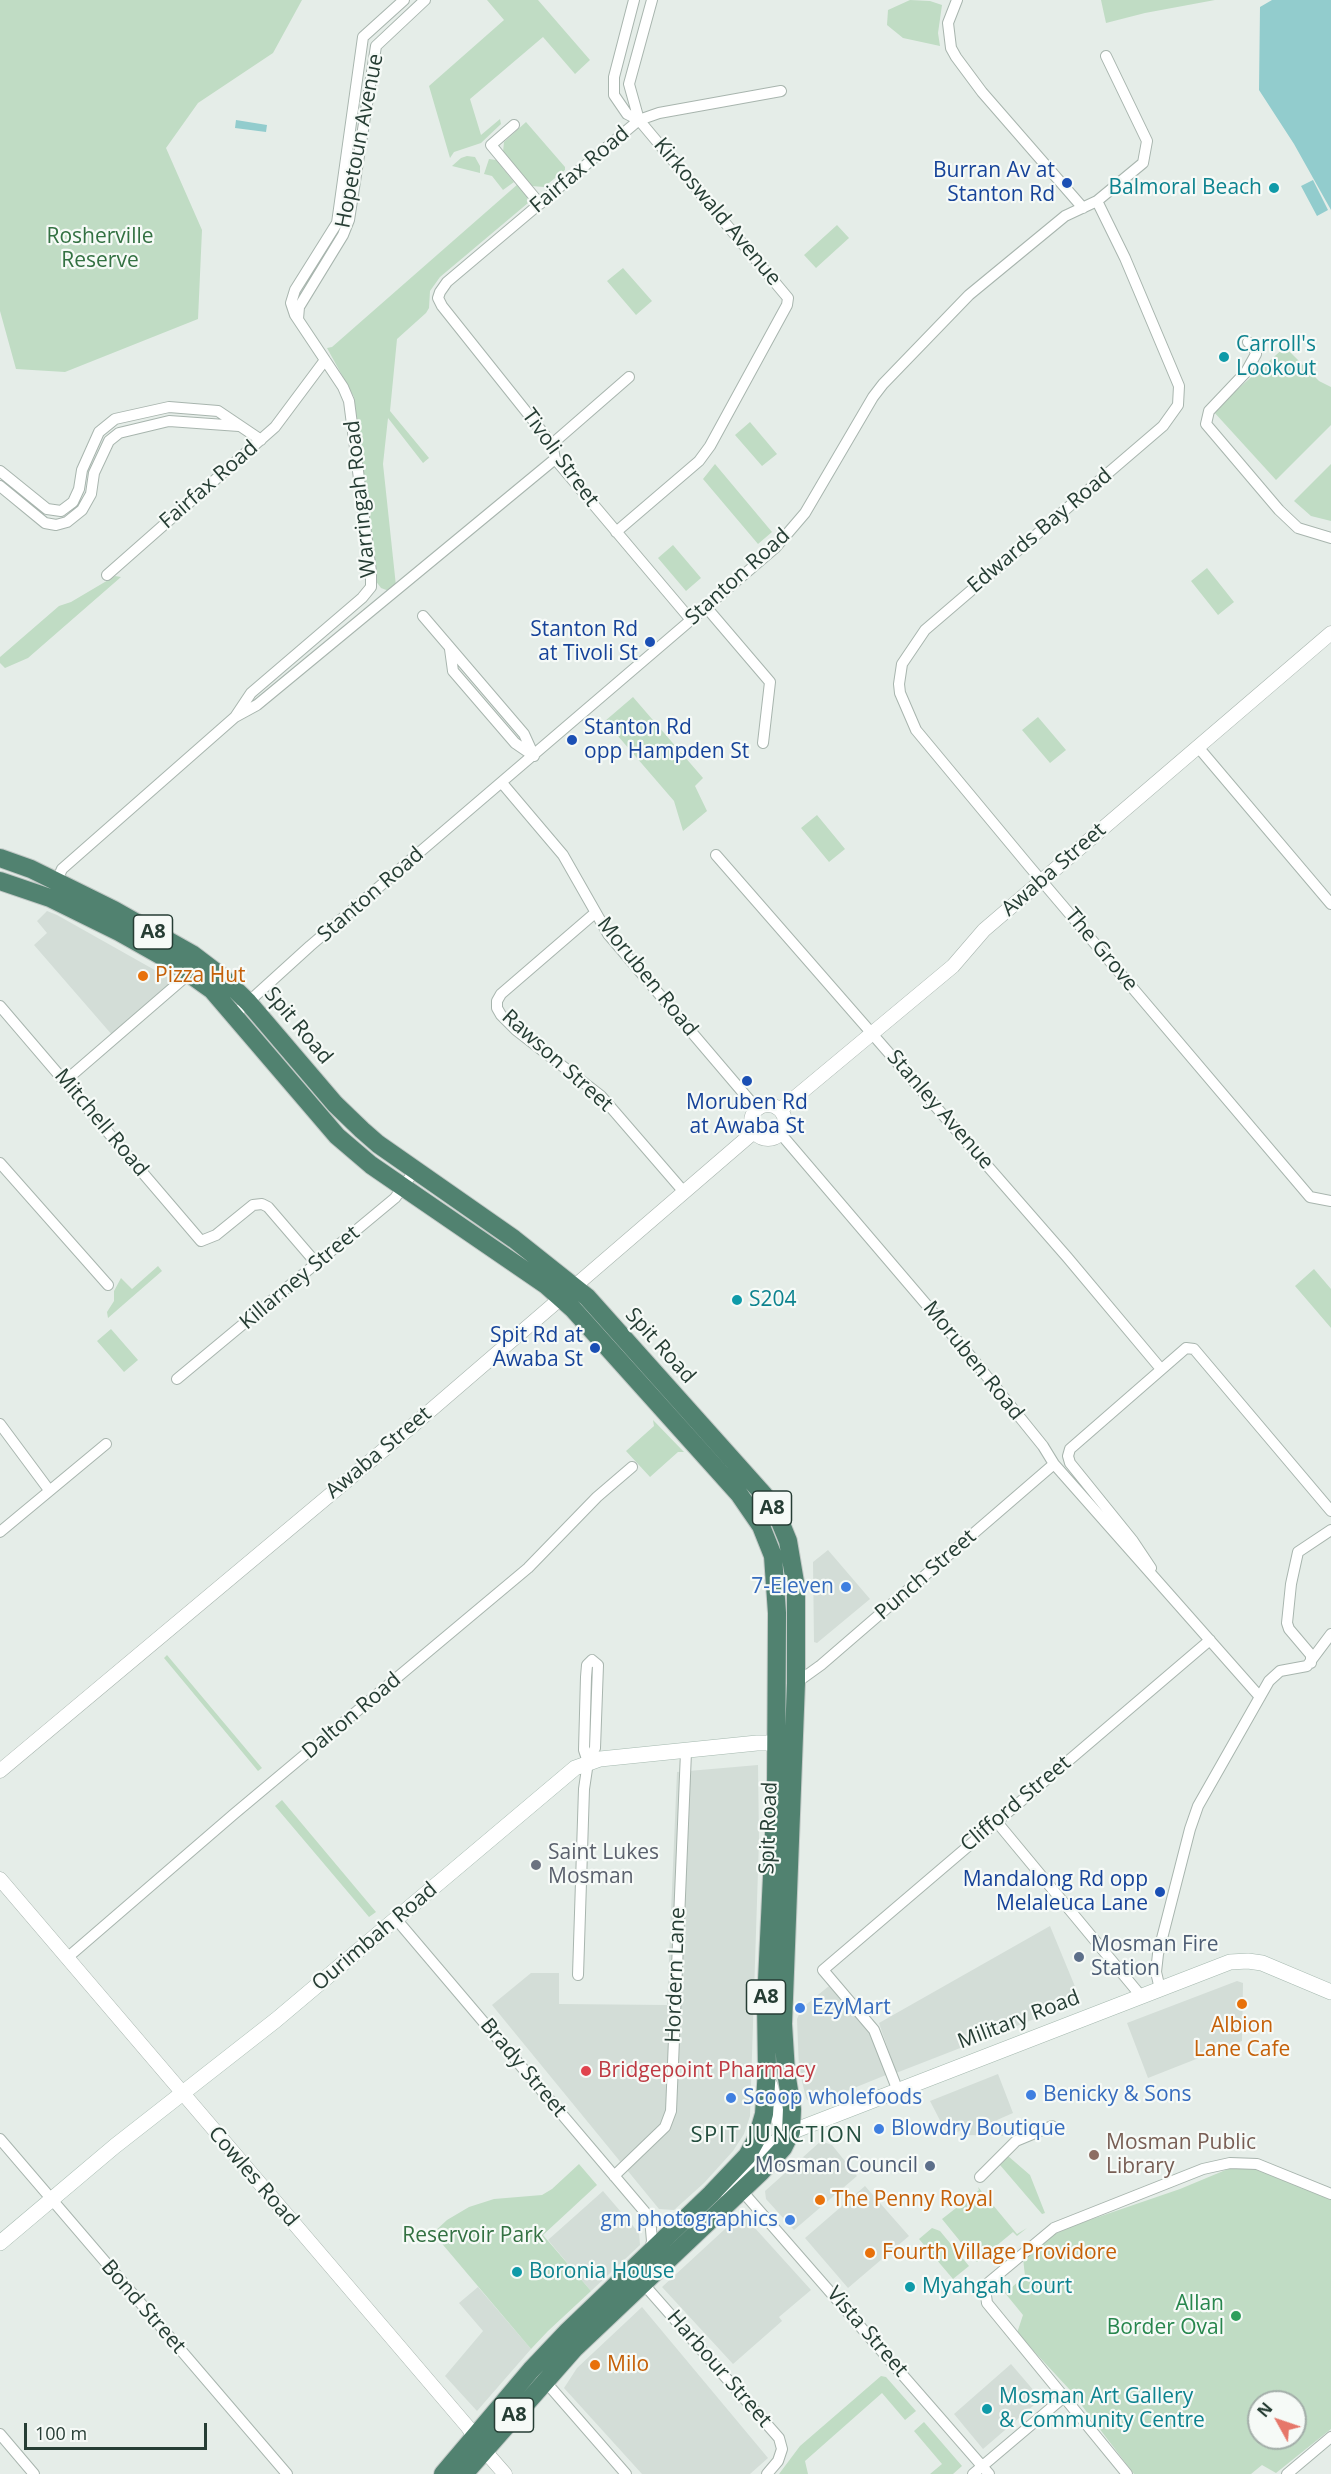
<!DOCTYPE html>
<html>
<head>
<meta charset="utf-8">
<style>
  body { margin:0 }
  #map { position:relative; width:1331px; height:2474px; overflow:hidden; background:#e5ede8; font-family:"Open Sans",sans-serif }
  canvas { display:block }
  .north { position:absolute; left:1247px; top:2390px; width:60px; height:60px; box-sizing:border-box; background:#f6faf7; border:2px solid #a3aea9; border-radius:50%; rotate:310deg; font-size:16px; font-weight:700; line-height:24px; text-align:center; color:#263d34 }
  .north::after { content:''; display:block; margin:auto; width:21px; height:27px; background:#e6776a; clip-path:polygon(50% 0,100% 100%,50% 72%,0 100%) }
  .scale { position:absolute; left:24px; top:2423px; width:183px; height:27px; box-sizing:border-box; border:3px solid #263d34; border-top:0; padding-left:8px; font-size:18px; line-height:21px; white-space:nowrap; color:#263d34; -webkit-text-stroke:4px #f6faf7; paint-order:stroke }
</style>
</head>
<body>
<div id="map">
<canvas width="1331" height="2474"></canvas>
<div class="north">N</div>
<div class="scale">100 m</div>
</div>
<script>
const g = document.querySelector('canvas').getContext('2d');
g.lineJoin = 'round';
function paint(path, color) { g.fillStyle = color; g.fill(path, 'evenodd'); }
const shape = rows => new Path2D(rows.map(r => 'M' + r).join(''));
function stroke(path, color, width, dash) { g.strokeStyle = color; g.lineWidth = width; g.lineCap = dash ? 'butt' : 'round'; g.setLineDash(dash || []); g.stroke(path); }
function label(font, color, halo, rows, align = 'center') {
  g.font = font + ' "Open Sans",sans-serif'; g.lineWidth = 4.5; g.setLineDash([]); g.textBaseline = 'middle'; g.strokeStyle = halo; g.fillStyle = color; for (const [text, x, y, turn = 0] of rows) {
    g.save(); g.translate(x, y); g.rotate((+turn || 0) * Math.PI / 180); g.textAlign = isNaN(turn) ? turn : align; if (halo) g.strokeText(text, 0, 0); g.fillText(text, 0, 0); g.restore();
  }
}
paint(shape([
  [47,911,57,915,176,982,113,1036,34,945,47,933,37,921],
  [828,1550,870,1599,817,1643,814,1642,813,1562],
  [758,1765,759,1840,750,2116,744,2134,733,2151,704,2183,674,2210,659,2209,492,2005,531,1973,559,1973,559,2004,667,2005,677,1772],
  [1050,1926,1081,2001,896,2073,879,2023],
  [1237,1981,1243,1983,1242,2041,1148,2078,1127,2023],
  [829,1986,869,2029,886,2075,812,2105,806,2098,799,2069,797,2019,802,2008],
  [998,2074,1013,2113,997,2120,1005,2136,968,2135,962,2130,948,2136,930,2101],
  [821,2141,832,2145,857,2176,794,2230,766,2199,765,2191],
  [865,2186,909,2236,848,2288,805,2238],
  [603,2191,639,2233,640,2245,591,2291,548,2240],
  [744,2216,811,2290,779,2317,782,2321,733,2364,662,2287,738,2217],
  [478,2287,531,2349,477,2411,445,2376,483,2331,459,2303],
  [642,2307,768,2458,750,2474,642,2474,564,2388,577,2368],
  [1011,2364,1041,2399,983,2449,954,2414]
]), '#d3ddd7');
paint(shape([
  [0,0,302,0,273,53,198,103,166,148,202,230,198,319,65,372,16,369,0,311],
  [487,0,538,0,590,60,575,74,543,37,470,99,481,135,500,119,501,124,481,143,454,152,450,158,429,86,504,20],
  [910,0,930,1,942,5,938,33,940,46,903,38,887,25,888,10],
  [1101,0,1215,0,1145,13,1106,23],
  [526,122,565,167,565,170,544,187,531,186,503,152,504,142],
  [467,156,475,157,480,166,480,173,452,166,461,158],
  [489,159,496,160,514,182,503,190,492,176,484,174],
  [518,184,526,192,528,203,440,277,430,291,429,308,426,313,397,339,390,411,429,458,423,463,388,418,383,464,396,586,389,591,381,588,375,580,354,397,327,348,332,347],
  [837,225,849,238,816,268,804,255],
  [623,268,652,301,636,315,607,281],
  [1285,347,1319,381,1331,387,1331,425,1276,480,1213,411],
  [750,422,777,454,762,466,735,435],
  [715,464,772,532,758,544,703,479],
  [1331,464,1331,521,1311,516,1294,501],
  [673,545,701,578,686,591,658,558],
  [1207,568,1234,602,1218,615,1191,581],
  [115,576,121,577,28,658,5,668,0,663,0,657,59,606,71,602],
  [633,697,703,778,695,786,707,811,683,831,674,801,605,721],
  [1038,717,1066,750,1050,763,1022,730],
  [817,815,845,849,829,862,801,828],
  [158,1266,162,1271,108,1318,107,1312,114,1301,114,1291,121,1278,132,1289],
  [1314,1269,1331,1289,1331,1328,1295,1286],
  [111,1329,138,1360,124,1372,97,1341],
  [653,1420,684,1452,678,1452,650,1477,626,1451,654,1426],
  [167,1655,262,1768,258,1771,164,1658],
  [282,1800,376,1912,369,1917,275,1806],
  [1008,2156,1030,2175,1045,2213,1042,2214,1000,2165],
  [1252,2159,1331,2193,1331,2429,1276,2473,1262,2465,1251,2474,1134,2474,1070,2390,1017,2333,1023,2315,1005,2293,1025,2276,1023,2258,1053,2235,1072,2226,1180,2189],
  [1259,2402,1295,2402,1295,2438,1259,2438],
  [579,2164,597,2185,543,2235,591,2291,548,2331,531,2349,433,2233,447,2220,469,2207,494,2199,542,2195,552,2189],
  [978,2187,1017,2234,1027,2228,1017,2236,1013,2232,977,2262,942,2219,979,2190],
  [932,2228,940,2231,969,2266,953,2279,919,2239],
  [881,2376,886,2377,916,2411,905,2420,882,2393,805,2461,808,2474,779,2474,800,2446],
  [924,2422,962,2466,953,2474,930,2474,942,2464,914,2431]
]), '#c0dcc4');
paint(shape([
  [1272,0,1331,0,1331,210,1294,144,1259,90,1260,7],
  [236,120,267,125,266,132,235,128],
  [1313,180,1328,210,1317,216,1301,186]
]), '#92cccd');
const minor = shape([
  [957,0,948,23,951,48,956,57,982,92,1083,208],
  [639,120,629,84,652,0],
  [514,125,491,145,540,204],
  [1097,201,1125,258,1179,386,1178,405,1163,426,925,630,902,664,899,684,900,693,916,730,1029,866,1310,1197,1331,1201],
  [298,319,299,307,343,235,349,220,376,46,425,0],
  [1248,342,1254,348,1256,354,1246,372,1209,411,1206,424,1279,510,1298,528,1331,538],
  [552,444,629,377],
  [0,471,47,509,61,511,73,502,79,489,82,470,99,432,115,419,169,407,218,411,261,440],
  [0,486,45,523,56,525,67,522,82,510,91,494,94,473,109,441,119,433,169,421,239,426],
  [616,532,699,461,710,446,787,305,788,298,639,120,627,114,614,95,614,77,634,0],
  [107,575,275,427,325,360],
  [706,607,770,682,763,743],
  [423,616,524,734,534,756],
  [691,620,555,459,552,444,442,306,438,298,440,292,447,282,639,120,659,113,781,91],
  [450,649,453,671,515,743,534,756],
  [235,717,251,693,362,598,371,587,371,572,349,401,343,387,295,315,291,303,295,290,337,223,363,37,404,0],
  [1198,747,1331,904],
  [502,783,563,855,608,934,757,1109],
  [716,855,1067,1257,1161,1369],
  [55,885,62,869,235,717,257,705,555,459],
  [595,913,501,994,497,1001,497,1008,501,1015,516,1030,601,1096,684,1192],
  [0,1006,201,1241,216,1235,253,1205,262,1204,268,1207,317,1264],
  [234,1015,310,946,775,548,805,513,873,397,883,384,969,295,1065,216,1097,201,1143,163,1147,141,1106,56],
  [65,1081,190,973],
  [780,1133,972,1358,1043,1446,1054,1464,1260,1697],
  [0,1163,108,1285],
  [177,1379,395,1198,415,1170],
  [0,1424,49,1490],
  [0,1532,106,1444],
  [1151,1568,1133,1541,1070,1463,1068,1456,1070,1449,1186,1348,1194,1349,1331,1511],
  [1311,1663,1311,1655,1289,1629,1287,1623,1291,1584,1298,1552,1331,1530],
  [796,1683,821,1665,1054,1464],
  [996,1821,1141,1996],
  [396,1919,650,2218,659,2222,679,2223],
  [67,1958,234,1814,528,1568,597,1497,632,1467],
  [578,1975,584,1789,588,1762,595,1748,598,1665,592,1660,587,1665,586,1677,584,1750,588,1762],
  [1160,1989,1156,1972,1158,1954,1190,1829,1198,1806,1269,1681,1280,1671,1307,1666,1331,1634],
  [898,2091,874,2030,823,1970,1210,1640],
  [0,2139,287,2474],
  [614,2176,665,2127,671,2111,686,1752],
  [980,2177,1016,2141,1052,2126],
  [742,2191,989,2474],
  [650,2218,652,2241,650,2250],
  [640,2280,779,2438,782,2449,778,2461,767,2474],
  [544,2380,626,2474],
  [0,2434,34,2474],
  [973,2474,1064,2397],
  [1127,2474,987,2303,985,2288,988,2283,1054,2228,1203,2169,1230,2163,1257,2164,1331,2194],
  [1287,2474,1331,2437]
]);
const tertiary = shape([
  '751 1122a17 17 0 1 1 34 0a17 17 0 1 1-34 0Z',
  [780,1110,953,966,984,930,1331,633],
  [0,1771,417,1422,755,1131],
  [0,1879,467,2426,484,2450,505,2474]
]);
const secondary = shape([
  [770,2085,780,2123,791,2132],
  [721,2189,742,2176,780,2138,791,2132,1230,1962,1248,1961,1262,1963,1331,1992],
  [0,2243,115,2146,276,2020,575,1768,600,1759,757,1743,787,1743]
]);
const trunk = shape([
  [0,858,31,869,114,910,192,954,221,976,248,1002,335,1104,362,1130,378,1144,514,1239,587,1297,764,1495,777,1514,788,1541,796,1588,796,1683,783,2024,786,2072,792,2109,791,2132,783,2148,761,2172,574,2349,464,2474],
  [0,881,50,898,119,932,174,963,212,990,337,1136,371,1165,546,1285,573,1309,739,1494,761,1526,773,1556,777,1613,776,1792,766,2002,767,2070,764,2114,757,2138,747,2156,711,2194,568,2331,531,2370,443,2474]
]);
stroke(minor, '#a8b5ae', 12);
stroke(tertiary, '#a8b5ae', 15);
stroke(secondary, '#a4b8ae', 16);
stroke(trunk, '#c2c9c6', 20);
stroke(minor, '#fff', 10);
stroke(tertiary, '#fff', 14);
stroke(secondary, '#fff', 15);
stroke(trunk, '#518270', 18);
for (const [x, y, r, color] of [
  [1067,183,6,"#1a4fb4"],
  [1274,188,6,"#0f9aa8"],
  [1224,357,6,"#0f9aa8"],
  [650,642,6,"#1a4fb4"],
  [572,740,6,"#1a4fb4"],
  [143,976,6,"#e8710a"],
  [747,1081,6,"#1a4fb4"],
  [737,1300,6,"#0f9aa8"],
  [595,1348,6,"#1a4fb4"],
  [846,1587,6,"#3f7fe0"],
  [536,1865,6,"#6b7280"],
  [1160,1892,6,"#1a4fb4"],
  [1079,1957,6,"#5c6f8a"],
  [1242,2004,6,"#e8710a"],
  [800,2008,6,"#3f7fe0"],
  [586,2071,6,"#e0444e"],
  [1031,2095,6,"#3f7fe0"],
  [731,2098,6,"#3f7fe0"],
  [879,2129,6,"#3f7fe0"],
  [1094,2155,6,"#8d6e63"],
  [930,2166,6,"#5c6f8a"],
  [820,2200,6,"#e8710a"],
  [790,2220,6,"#3f7fe0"],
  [870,2253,6,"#e8710a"],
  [517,2272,6,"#0f9aa8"],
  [910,2287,6,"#0f9aa8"],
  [1236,2316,6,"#2e9e5b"],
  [595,2365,6,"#e8710a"],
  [987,2409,6,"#0f9aa8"]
]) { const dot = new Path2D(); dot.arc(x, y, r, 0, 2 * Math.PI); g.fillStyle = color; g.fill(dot); stroke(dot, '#f6faf7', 2); }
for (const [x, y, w] of [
  [153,932,39],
  [772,1508,39],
  [766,1997,39],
  [514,2415,39]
]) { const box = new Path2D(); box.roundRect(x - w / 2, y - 17, w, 34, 4.5); g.fillStyle = '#f6faf7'; g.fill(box); stroke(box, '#263d34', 1.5); }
label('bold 20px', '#263d34', null, [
  ["A8",153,932],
  ["A8",772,1508],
  ["A8",766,1997],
  ["A8",514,2415]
]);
label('21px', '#263d34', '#f6faf7', [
  ["Hopetoun Avenue",360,141,-79],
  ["Fairfax Road",580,170,-40],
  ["Kirkoswald Avenue",717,212,50],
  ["Tivoli Street",560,458,54],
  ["Fairfax Road",209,485,-41],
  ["Warringah Road",361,499,-96],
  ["Edwards Bay Road",1040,531,-40],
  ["Stanton Road",738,577,-42],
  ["Awaba Street",1054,870,-41],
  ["Stanton Road",371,895,-41],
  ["The Grove",1101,950,50],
  ["Moruben Road",647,977,51],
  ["Spit Road",298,1026,50],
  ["Rawson Street",557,1061,42],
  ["Stanley Avenue",940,1110,49],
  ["Mitchell Road",101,1123,50],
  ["Killarney Street",300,1278,-40],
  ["Spit Road",660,1346,48],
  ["Moruben Road",973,1361,51],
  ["Awaba Street",379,1453,-40],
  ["Punch Street",926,1575,-41],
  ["Dalton Road",352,1716,-40],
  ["Clifford Street",1016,1804,-40],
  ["Spit Road",769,1828,-88],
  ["Ourimbah Road",375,1937,-40],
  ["Hordern Lane",676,1975,-88],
  ["Military Road",1019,2020,-21],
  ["Brady Street",523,2068,50],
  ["Cowles Road",253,2177,49],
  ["Bond Street",143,2307,49],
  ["Vista Street",867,2332,49],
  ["Harbour Street",719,2369,49]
]);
label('21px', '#164399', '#f6faf7', [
  ["Burran Av at",1055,171],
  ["Stanton Rd",1055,195],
  ["Stanton Rd",638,630],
  ["at Tivoli St",638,654],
  ["Stanton Rd",584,728,"left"],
  ["opp Hampden St",584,752,"left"],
  ["Moruben Rd",747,1103,"center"],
  ["at Awaba St",747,1127,"center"],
  ["Spit Rd at",583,1336],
  ["Awaba St",583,1360],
  ["Mandalong Rd opp",1148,1880],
  ["Melaleuca Lane",1148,1904]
], 'right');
label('21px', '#0d838f', '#f6faf7', [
  ["Balmoral Beach",1262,188,"right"],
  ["Carroll's",1236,345],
  ["Lookout",1236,369],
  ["S204",749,1300],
  ["Boronia House",529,2272],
  ["Myahgah Court",922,2287],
  ["Mosman Art Gallery",999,2397],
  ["& Community Centre",999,2421]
], 'left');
label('21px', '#337142', '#f6faf7', [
  ["Rosherville",100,237],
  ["Reserve",100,261],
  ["Reservoir Park",473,2236]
]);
label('21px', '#c56008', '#f6faf7', [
  ["Pizza Hut",155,976],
  ["Albion",1242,2026,"center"],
  ["Lane Cafe",1242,2050,"center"],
  ["The Penny Royal",832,2200],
  ["Fourth Village Providore",882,2253],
  ["Milo",607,2365]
], 'left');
label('21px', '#366cbe', '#f6faf7', [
  ["7-Eleven",834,1587,"right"],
  ["EzyMart",812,2008],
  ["Benicky & Sons",1043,2095],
  ["Scoop wholefoods",743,2098],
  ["Blowdry Boutique",891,2129],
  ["gm photographics",778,2220,"right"]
], 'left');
label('21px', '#5b616d', '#f6faf7', [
  ["Saint Lukes",548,1853],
  ["Mosman",548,1877]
], 'left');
label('21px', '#4e5e75', '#f6faf7', [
  ["Mosman Fire",1091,1945],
  ["Station",1091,1969],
  ["Mosman Council",918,2166,"right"]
], 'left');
label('21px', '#be3a42', '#f6faf7', [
  ["Bridgepoint Pharmacy",598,2071]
], 'left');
label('21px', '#785e54', '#f6faf7', [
  ["Mosman Public",1106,2143],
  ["Library",1106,2167]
], 'left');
label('21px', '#27864d', '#f6faf7', [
  ["Allan",1224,2304],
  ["Border Oval",1224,2328]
], 'right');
g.letterSpacing = '1.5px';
label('22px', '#234e3e', '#f6faf7', [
  ["SPIT JUNCTION",777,2136]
]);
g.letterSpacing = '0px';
</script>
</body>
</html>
